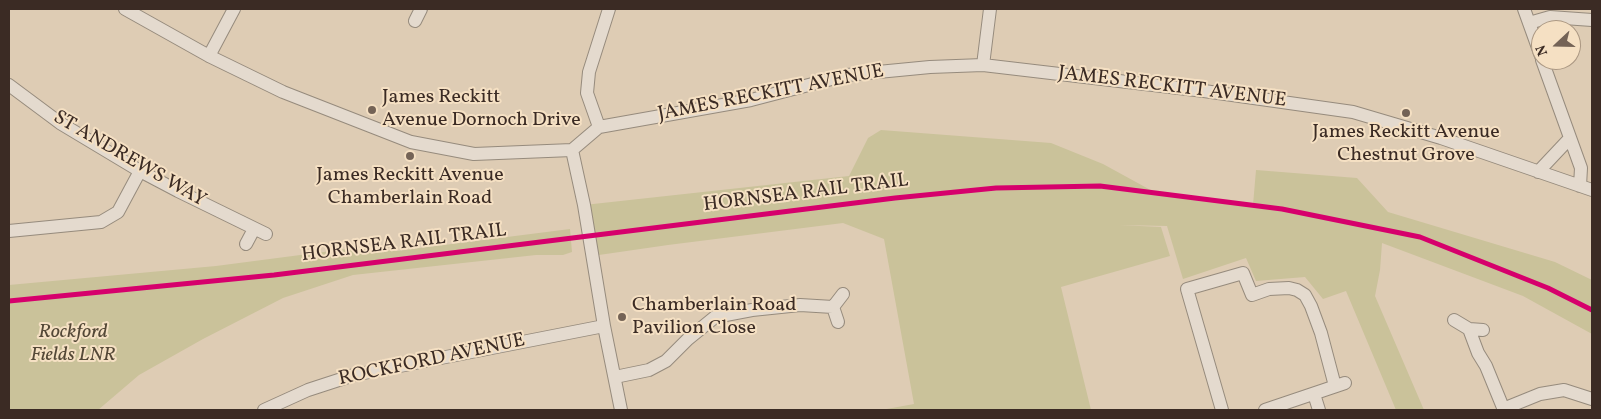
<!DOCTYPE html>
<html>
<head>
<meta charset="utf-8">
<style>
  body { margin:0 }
  #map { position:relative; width:1601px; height:419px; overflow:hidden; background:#deccb4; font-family:Vollkorn,serif }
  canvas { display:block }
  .frame { position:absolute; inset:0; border:10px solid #3b2b24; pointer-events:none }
  .north { position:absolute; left:1531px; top:20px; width:50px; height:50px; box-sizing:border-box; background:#f5e0c3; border:1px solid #ab9883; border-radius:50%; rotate:249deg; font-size:14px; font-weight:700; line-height:20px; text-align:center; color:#3b2b24 }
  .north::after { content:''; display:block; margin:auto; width:18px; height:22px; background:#746356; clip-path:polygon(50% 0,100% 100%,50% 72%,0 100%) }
</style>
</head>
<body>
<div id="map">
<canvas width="1601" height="419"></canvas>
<div class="frame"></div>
<div class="north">N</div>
</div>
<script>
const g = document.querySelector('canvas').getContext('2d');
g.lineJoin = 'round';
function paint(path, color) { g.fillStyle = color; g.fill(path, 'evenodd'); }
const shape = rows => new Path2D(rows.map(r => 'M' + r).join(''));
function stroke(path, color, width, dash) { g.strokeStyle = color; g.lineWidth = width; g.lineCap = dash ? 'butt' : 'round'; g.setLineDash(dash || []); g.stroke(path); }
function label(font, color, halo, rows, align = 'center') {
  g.font = font + ' Vollkorn,serif'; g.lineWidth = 4; g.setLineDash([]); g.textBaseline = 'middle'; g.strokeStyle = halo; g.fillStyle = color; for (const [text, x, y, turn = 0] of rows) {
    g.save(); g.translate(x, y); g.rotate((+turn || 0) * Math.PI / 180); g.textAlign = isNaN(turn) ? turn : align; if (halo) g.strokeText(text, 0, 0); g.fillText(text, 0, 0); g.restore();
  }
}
paint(shape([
  [881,130,1051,143,1103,164,1156,193,1253,205,1256,170,1357,178,1388,212,1555,262,1592,280,1592,334,1523,296,1382,243,1380,270,1375,296,1424,410,1396,410,1346,291,1323,299,1305,277,1256,281,1246,258,1183,279,1167,226,1119,225,1161,227,1170,256,1061,287,1091,410,881,410,914,404,884,239,843,223,668,245,592,256,584,205,849,176,868,138],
  [570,229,572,252,563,255,536,255,353,275,283,298,203,339,139,375,98,410,9,410,9,285,216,266,354,248,397,251]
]), '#cac29a');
const street = shape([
  [125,9,209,56,283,92,411,142,474,154,572,150,599,127,751,100,847,75,930,67,983,65,1204,91,1353,112,1441,138,1592,190],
  [1524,9,1541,56],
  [415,21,421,9],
  [1529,23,1550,17,1592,20],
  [209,56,234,9],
  [1542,60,1581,168,1580,186],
  [983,65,990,9],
  [9,85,60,123,140,171,178,191,266,234],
  [599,127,587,93,589,72,609,9],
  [572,150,584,205,604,326,621,410],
  [1538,172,1570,138],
  [9,231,101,222,118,212,140,171],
  [246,244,254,229],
  [1454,320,1469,329,1483,330],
  [838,322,833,307,843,294],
  [1469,329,1478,353,1486,366,1504,410],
  [615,377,649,370,666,361,688,339,715,317,752,310,800,305,833,307],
  [1314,394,1319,410],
  [1503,409,1540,394,1564,390,1592,399],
  [264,410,308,390,354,375,604,326],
  [1222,410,1187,289,1243,273,1252,295,1269,289,1289,288,1297,290,1305,295,1311,306,1321,333,1335,386],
  [1265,410,1345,383]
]);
stroke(street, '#968b7d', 14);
stroke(street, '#e4dace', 12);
stroke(shape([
  [9,301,274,275,895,198,996,188,1100,186,1282,209,1420,237,1548,288,1592,310]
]), '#d6006c', 5);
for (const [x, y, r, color] of [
  [372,110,5,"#746356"],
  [1406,113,5,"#746356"],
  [410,156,5,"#746356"],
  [622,317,5,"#746356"]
]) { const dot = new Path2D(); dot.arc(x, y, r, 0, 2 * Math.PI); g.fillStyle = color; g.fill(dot); stroke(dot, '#f5e0c3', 2); }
label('20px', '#3b2b24', '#f5e0c3', [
  ["JAMES RECKITT AVENUE",1172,88,7],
  ["JAMES RECKITT AVENUE",771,94,-11],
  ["ST ANDREWS WAY",129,160,30],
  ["HORNSEA RAIL TRAIL",806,194,-7],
  ["HORNSEA RAIL TRAIL",404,244,-7],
  ["ROCKFORD AVENUE",432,361,-12]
]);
label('20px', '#3b2b24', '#f5e0c3', [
  ["James Reckitt",382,98],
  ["Avenue Dornoch Drive",382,121],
  ["James Reckitt Avenue",1406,133,"center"],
  ["Chestnut Grove",1406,156,"center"],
  ["James Reckitt Avenue",410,176,"center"],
  ["Chamberlain Road",410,199,"center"],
  ["Chamberlain Road",632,306],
  ["Pavilion Close",632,329]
], 'left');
label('italic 20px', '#544837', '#f5e0c3', [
  ["Rockford",73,333],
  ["Fields LNR",73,356]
]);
</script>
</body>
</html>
